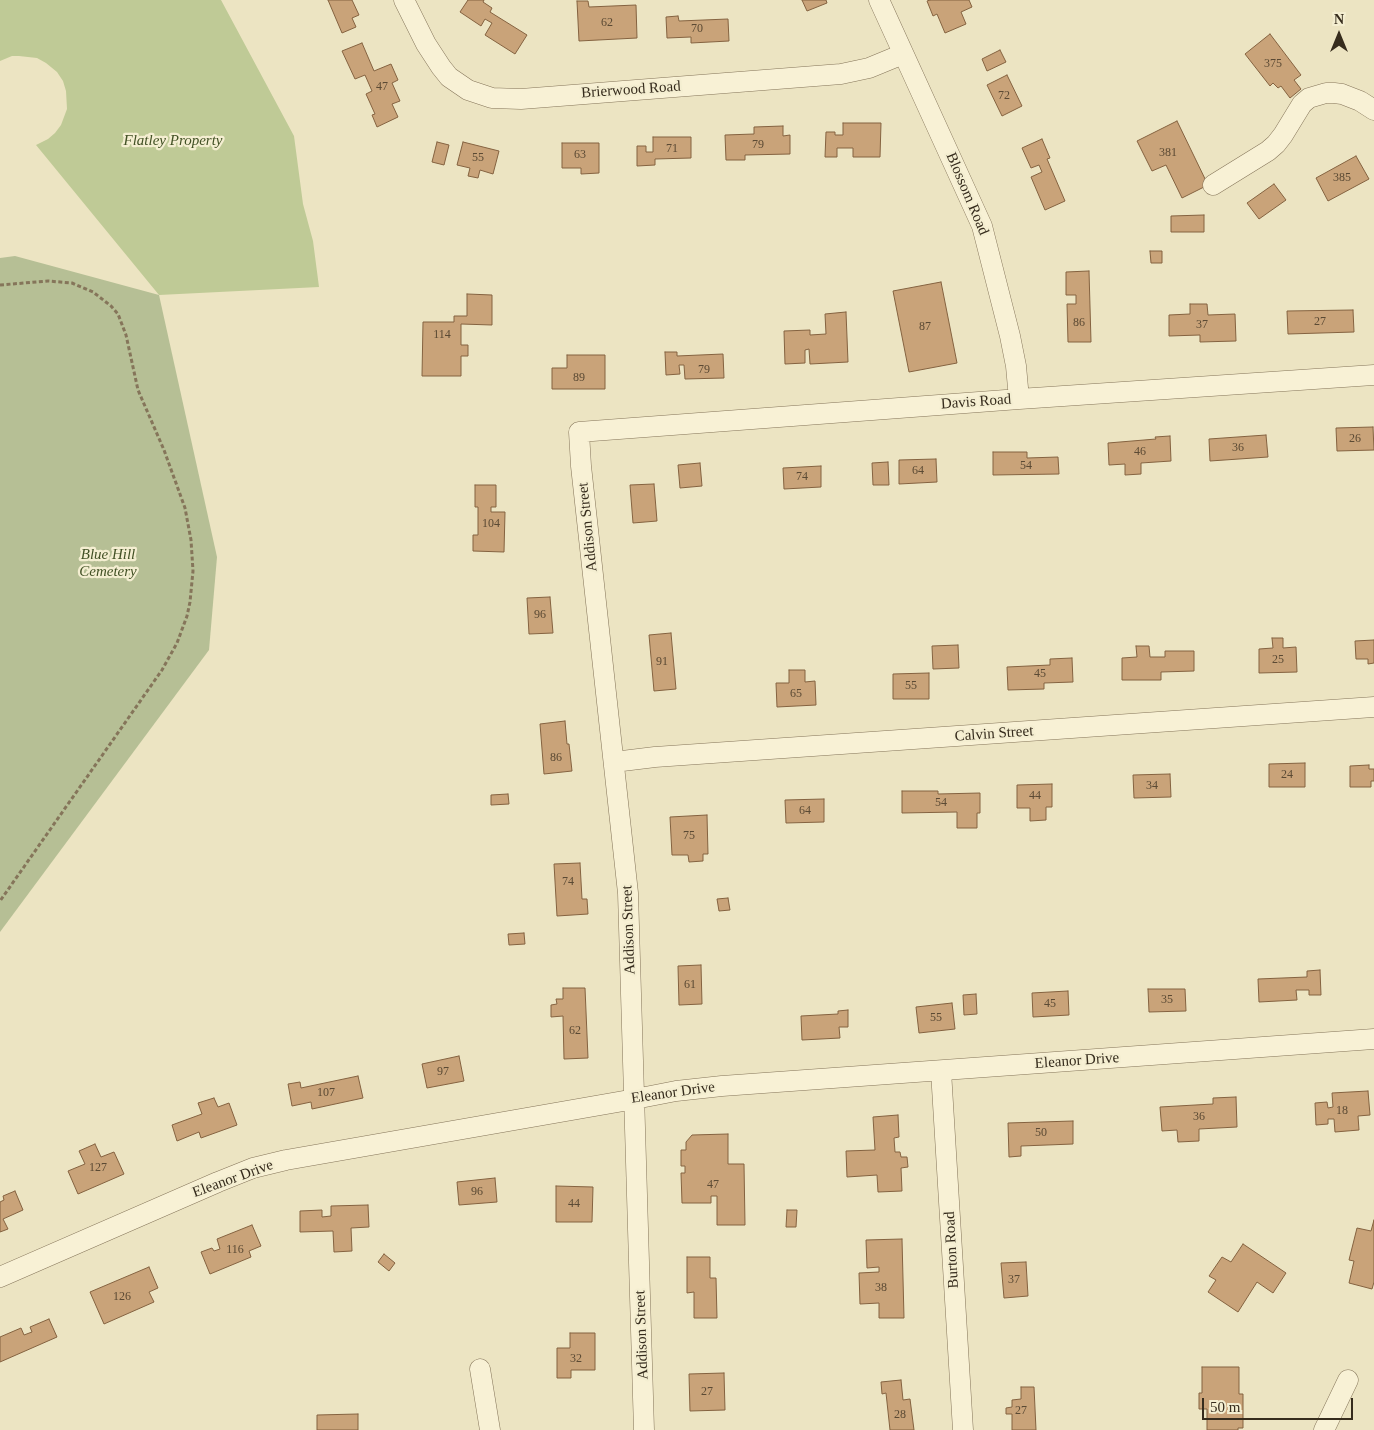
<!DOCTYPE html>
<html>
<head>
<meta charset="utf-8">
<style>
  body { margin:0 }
  #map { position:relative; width:1374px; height:1430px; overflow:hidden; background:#ece4c2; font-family:"Times New Roman",serif }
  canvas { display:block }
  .north { position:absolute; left:1314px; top:10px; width:50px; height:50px; -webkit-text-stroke:4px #f4eed1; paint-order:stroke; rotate:0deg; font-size:14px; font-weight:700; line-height:20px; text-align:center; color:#362c1d }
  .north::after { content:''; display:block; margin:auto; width:18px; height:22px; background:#362c1d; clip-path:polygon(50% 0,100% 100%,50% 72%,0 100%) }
  .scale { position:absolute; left:1202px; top:1398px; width:151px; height:22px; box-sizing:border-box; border:2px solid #362c1d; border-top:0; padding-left:6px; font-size:15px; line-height:18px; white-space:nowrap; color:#362c1d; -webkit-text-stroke:4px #f4eed1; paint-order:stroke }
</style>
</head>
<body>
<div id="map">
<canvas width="1374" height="1430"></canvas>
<div class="north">N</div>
<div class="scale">50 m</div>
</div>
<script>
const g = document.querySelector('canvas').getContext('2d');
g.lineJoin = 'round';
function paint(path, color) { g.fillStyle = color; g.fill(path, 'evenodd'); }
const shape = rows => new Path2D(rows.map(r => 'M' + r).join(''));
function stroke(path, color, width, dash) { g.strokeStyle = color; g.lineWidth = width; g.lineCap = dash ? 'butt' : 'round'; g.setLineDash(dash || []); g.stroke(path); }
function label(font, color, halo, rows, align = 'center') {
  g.font = font + ' "Times New Roman",serif'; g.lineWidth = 4.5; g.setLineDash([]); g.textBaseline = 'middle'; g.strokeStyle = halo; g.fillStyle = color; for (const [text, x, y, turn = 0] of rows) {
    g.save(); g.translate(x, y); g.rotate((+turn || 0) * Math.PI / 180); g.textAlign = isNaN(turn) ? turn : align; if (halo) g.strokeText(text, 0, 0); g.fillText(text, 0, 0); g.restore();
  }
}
paint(shape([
  [0,0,221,0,294,136,303,204,313,241,319,287,159,295,36,145,48,139,55,133,61,125,67,109,66,91,63,81,57,72,46,63,37,58,19,56,12,56,0,61]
]), '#bfca96');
paint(shape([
  [15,256,159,295,217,557,209,650,0,932,0,258]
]), '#b6bf95');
const building = shape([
  [328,0,352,0,359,15,352,18,356,27,342,33,328,0],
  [468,0,484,0,483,2,492,8,490,12,527,35,515,54,485,35,492,23,485,19,481,26,460,12,468,0],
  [802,0,826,0,827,3,807,11,802,0],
  [930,0,969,0,972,7,961,12,966,24,945,33,937,14,933,16,927,1,930,0],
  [577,1,588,1,589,7,636,5,637,38,579,41,577,1],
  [678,16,679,21,728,19,729,41,691,43,691,37,667,38,666,17,678,16],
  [1270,34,1301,75,1294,80,1301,89,1290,98,1281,86,1278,88,1273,83,1270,86,1245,54,1270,34],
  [362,43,374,71,391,64,398,80,392,83,400,101,392,104,398,117,377,127,372,115,375,114,366,94,372,91,365,75,355,79,342,51,362,43],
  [1000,50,1006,62,987,71,982,59,1000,50],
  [1007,75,1022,106,1002,116,987,85,1007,75],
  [1177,121,1208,185,1182,198,1166,165,1152,171,1137,141,1177,121],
  [843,123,881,123,880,157,853,157,853,148,837,148,837,157,825,157,826,132,835,132,835,135,843,135,843,123],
  [783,126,783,136,790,135,790,154,745,155,745,160,726,160,725,135,754,134,754,127,783,126],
  [653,137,691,137,691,158,655,159,655,165,637,166,637,146,646,146,646,152,653,152,653,137],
  [1042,139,1050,158,1047,159,1065,201,1045,210,1031,177,1042,172,1039,165,1031,168,1022,148,1042,139],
  [437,142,449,145,444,165,432,162,437,142],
  [463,142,499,151,493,174,480,170,478,178,468,176,470,168,457,165,463,142],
  [562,143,599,143,599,173,581,174,581,168,562,168,562,143],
  [1356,156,1369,179,1328,201,1316,178,1356,156],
  [1274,184,1286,200,1259,219,1247,203,1274,184],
  [1204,215,1204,232,1171,232,1171,216,1204,215],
  [1150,251,1162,251,1162,263,1151,263,1150,251],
  [1089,271,1091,342,1068,342,1067,304,1076,304,1076,295,1066,295,1066,272,1089,271],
  [941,282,957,363,909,372,893,291,941,282],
  [467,294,492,295,492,325,461,324,461,345,468,345,468,356,461,356,461,376,422,376,423,322,454,322,454,316,467,316,467,294],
  [1190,304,1207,304,1208,315,1235,314,1236,341,1200,342,1200,335,1169,336,1169,315,1190,314,1190,304],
  [1353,310,1354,332,1288,334,1287,311,1353,310],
  [846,312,848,362,810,364,809,349,805,350,805,363,785,364,784,331,810,330,810,335,826,334,825,314,846,312],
  [665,352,677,352,677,356,723,354,724,378,685,379,684,365,679,365,680,374,666,375,665,352],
  [567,355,605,355,605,389,552,389,552,368,567,368,567,355],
  [1373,427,1374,450,1337,451,1336,428,1373,427],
  [1266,435,1268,457,1210,461,1209,439,1266,435],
  [1170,436,1171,461,1141,463,1141,474,1125,475,1125,464,1109,465,1108,443,1156,439,1155,437,1170,436],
  [993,452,1027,452,1027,458,1058,457,1059,474,993,475,993,452],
  [936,459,937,482,899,484,899,460,936,459],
  [888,462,889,485,873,485,872,463,888,462],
  [700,463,702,486,680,488,678,465,700,463],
  [821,466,821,487,784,489,783,468,821,466],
  [654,484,657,521,633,523,630,485,654,484],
  [475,485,496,485,496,507,491,507,491,512,505,512,504,552,473,551,473,535,478,535,478,507,475,507,475,485],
  [550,597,553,633,529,634,527,598,550,597],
  [671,633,676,689,654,691,649,635,671,633],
  [1272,638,1283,638,1283,648,1296,647,1297,672,1259,673,1259,649,1273,648,1272,638],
  [1374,640,1374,663,1368,664,1368,659,1356,659,1355,641,1374,640],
  [958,645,959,668,933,669,932,646,958,645],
  [1136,646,1149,646,1150,657,1165,657,1165,651,1194,651,1194,671,1161,672,1161,680,1122,680,1122,658,1137,657,1136,646],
  [1072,658,1073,682,1044,683,1044,689,1008,690,1007,667,1050,665,1050,659,1072,658],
  [789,670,805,670,805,682,815,681,816,705,777,707,776,683,789,683,789,670],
  [929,673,929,699,893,699,893,674,929,673],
  [565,721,567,744,569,744,572,771,544,774,540,724,565,721],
  [1305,763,1305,787,1269,787,1269,764,1305,763],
  [1369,765,1369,769,1374,769,1374,781,1371,781,1371,787,1350,787,1350,766,1369,765],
  [1170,774,1171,797,1134,798,1133,775,1170,774],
  [1052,784,1052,807,1046,807,1046,820,1030,821,1030,808,1017,808,1017,785,1052,784],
  [902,791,938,791,938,794,980,793,980,813,977,813,977,828,957,828,957,812,902,813,902,791],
  [508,794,509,804,491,805,491,795,508,794],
  [824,799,824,822,786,823,785,800,824,799],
  [707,815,708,854,703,854,703,861,689,862,688,855,672,855,670,817,707,815],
  [580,863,582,899,587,899,588,914,557,916,554,864,580,863],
  [728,898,730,910,719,911,717,899,728,898],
  [524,933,525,944,509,945,508,934,524,933],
  [701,965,702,1004,679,1005,678,966,701,965],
  [1320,970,1321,995,1309,995,1309,990,1296,990,1297,1000,1259,1002,1258,979,1307,977,1307,971,1320,970],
  [563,988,585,988,588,1058,564,1059,563,1016,551,1017,551,1005,557,1004,556,999,563,999,563,988],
  [1148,989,1185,989,1186,1011,1149,1012,1148,989],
  [1068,991,1069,1015,1033,1017,1032,993,1068,991],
  [976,994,977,1014,964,1015,963,995,976,994],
  [952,1003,955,1029,919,1033,916,1007,952,1003],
  [848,1010,848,1027,839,1027,840,1038,802,1040,801,1016,838,1014,838,1011,848,1010],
  [459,1056,464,1081,427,1088,422,1064,459,1056],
  [358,1076,363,1098,312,1109,311,1102,292,1106,288,1084,300,1082,301,1088,358,1076],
  [1368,1091,1370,1115,1358,1116,1359,1130,1335,1132,1334,1119,1328,1119,1328,1124,1316,1125,1315,1103,1327,1102,1328,1108,1333,1107,1332,1093,1368,1091],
  [1236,1097,1237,1127,1199,1129,1199,1141,1178,1142,1177,1130,1162,1131,1160,1107,1213,1104,1213,1098,1236,1097],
  [214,1098,218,1107,229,1103,237,1125,201,1138,199,1132,177,1141,172,1125,202,1114,198,1103,214,1098],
  [898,1115,899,1137,894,1138,895,1152,900,1152,901,1157,907,1157,908,1167,901,1168,902,1191,878,1192,877,1175,847,1177,846,1151,875,1150,873,1117,898,1115],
  [1073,1121,1073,1144,1021,1146,1021,1156,1009,1157,1008,1123,1073,1121],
  [728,1134,728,1164,744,1164,745,1225,717,1225,717,1196,711,1196,711,1203,682,1203,681,1173,685,1173,685,1166,681,1166,681,1150,686,1150,686,1142,692,1135,728,1134],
  [95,1144,101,1157,114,1152,124,1174,78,1194,68,1171,85,1164,79,1151,95,1144],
  [495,1178,497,1202,459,1205,457,1182,495,1178],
  [556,1186,593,1187,592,1222,556,1222,556,1186],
  [15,1191,23,1210,3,1219,8,1229,0,1232,0,1202,4,1200,3,1196,15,1191],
  [368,1205,369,1227,351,1228,352,1251,334,1252,333,1231,300,1232,300,1211,322,1210,322,1217,331,1216,331,1206,368,1205],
  [787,1210,797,1210,796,1227,786,1227,787,1210],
  [1374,1220,1374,1282,1372,1289,1349,1283,1354,1261,1349,1260,1357,1228,1371,1231,1374,1220],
  [252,1225,261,1246,249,1251,251,1257,210,1274,201,1252,212,1248,214,1251,220,1249,217,1239,252,1225],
  [902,1239,904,1318,879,1318,879,1303,860,1304,859,1273,879,1272,879,1267,867,1268,866,1240,902,1239],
  [1243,1244,1286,1273,1273,1293,1257,1282,1238,1312,1208,1292,1216,1280,1209,1276,1222,1257,1231,1262,1243,1244],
  [384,1254,395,1263,389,1271,378,1262,384,1254],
  [687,1257,710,1257,710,1278,716,1278,717,1318,694,1318,694,1292,687,1293,687,1257],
  [1026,1262,1028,1296,1004,1298,1001,1263,1026,1262],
  [149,1267,158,1288,149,1292,154,1302,104,1324,90,1292,149,1267],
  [49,1319,57,1337,0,1362,0,1337,21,1328,24,1335,32,1332,30,1327,49,1319],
  [570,1333,595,1333,595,1370,571,1370,571,1378,557,1378,557,1348,570,1348,570,1333],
  [1202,1367,1239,1367,1239,1394,1243,1394,1243,1428,1238,1428,1238,1430,1207,1430,1207,1409,1199,1409,1199,1393,1202,1393,1202,1367],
  [724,1373,725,1410,690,1411,689,1374,724,1373],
  [901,1380,903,1400,910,1399,914,1430,890,1430,886,1393,882,1394,881,1382,901,1380],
  [1021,1387,1034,1387,1036,1430,1012,1430,1012,1414,1006,1414,1006,1408,1012,1407,1012,1400,1021,1399,1021,1387],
  [358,1414,358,1430,317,1430,317,1415,358,1414]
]);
paint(building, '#c9a379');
stroke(building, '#846240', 1);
const minor = shape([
  [404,0,426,44,441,67,449,77,468,90,492,98,521,99,841,74,869,68,903,54],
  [879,0,982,226,1010,336,1016,366,1019,399],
  [1213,185,1268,151,1276,144,1283,135,1302,104,1309,98,1326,93,1334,93,1342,94,1360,101,1374,110],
  [614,762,655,757,1374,707],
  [941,1071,963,1430],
  [0,1277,218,1182,253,1168,286,1160,635,1099,676,1091,722,1086,1374,1039],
  [480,1369,490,1430],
  [644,1430,628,893,581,466,579,432,1019,399,1374,375],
  [1324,1430,1348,1380]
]);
stroke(minor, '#85755a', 21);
stroke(shape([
  [0,285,48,281,72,283,93,292,111,306,118,314,126,335,138,390,164,450,185,508,191,540,193,571,190,602,187,616,177,643,162,670,0,901]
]), '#85755a', 3, [4, 2.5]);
stroke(minor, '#f8f1d5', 20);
label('12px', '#5b4a34', null, [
  ["62",607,23],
  ["70",697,29],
  ["375",1273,64],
  ["47",382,87],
  ["72",1004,96],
  ["79",758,145],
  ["71",672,149],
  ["381",1168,153],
  ["63",580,155],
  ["55",478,158],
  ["385",1342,178],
  ["27",1320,322],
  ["86",1079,323],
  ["37",1202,325],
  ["87",925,327],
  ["114",442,335],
  ["79",704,370],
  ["89",579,378],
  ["26",1355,439],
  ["36",1238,448],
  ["46",1140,452],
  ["54",1026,466],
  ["64",918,471],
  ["74",802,477],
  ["104",491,524],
  ["96",540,615],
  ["25",1278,660],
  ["91",662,662],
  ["45",1040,674],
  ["55",911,686],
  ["65",796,694],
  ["86",556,758],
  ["24",1287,775],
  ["34",1152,786],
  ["44",1035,796],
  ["54",941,803],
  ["64",805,811],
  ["75",689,836],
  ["74",568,882],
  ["61",690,985],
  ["35",1167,1000],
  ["45",1050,1004],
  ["55",936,1018],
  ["62",575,1031],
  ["97",443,1072],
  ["107",326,1093],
  ["18",1342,1111],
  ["36",1199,1117],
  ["50",1041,1133],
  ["127",98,1168],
  ["47",713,1185],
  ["96",477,1192],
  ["44",574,1204],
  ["116",235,1250],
  ["37",1014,1280],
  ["38",881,1288],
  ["126",122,1297],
  ["32",576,1359],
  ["27",707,1392],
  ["27",1021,1411],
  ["28",900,1415]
]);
label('15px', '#362c1d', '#f4eed1', [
  ["Brierwood Road",631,90,-4],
  ["Blossom Road",967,194,67],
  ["Davis Road",976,402,-4],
  ["Addison Street",588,527,-96],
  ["Calvin Street",994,734,-4],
  ["Addison Street",629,930,-92],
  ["Eleanor Drive",1077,1061,-4],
  ["Eleanor Drive",673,1093,-8],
  ["Eleanor Drive",233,1179,-20],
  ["Burton Road",952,1250,-93],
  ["Addison Street",642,1335,-92]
]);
label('italic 15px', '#425125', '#f4eed1', [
  ["Flatley Property",173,141],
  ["Blue Hill",108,555],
  ["Cemetery",108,572]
]);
</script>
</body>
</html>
